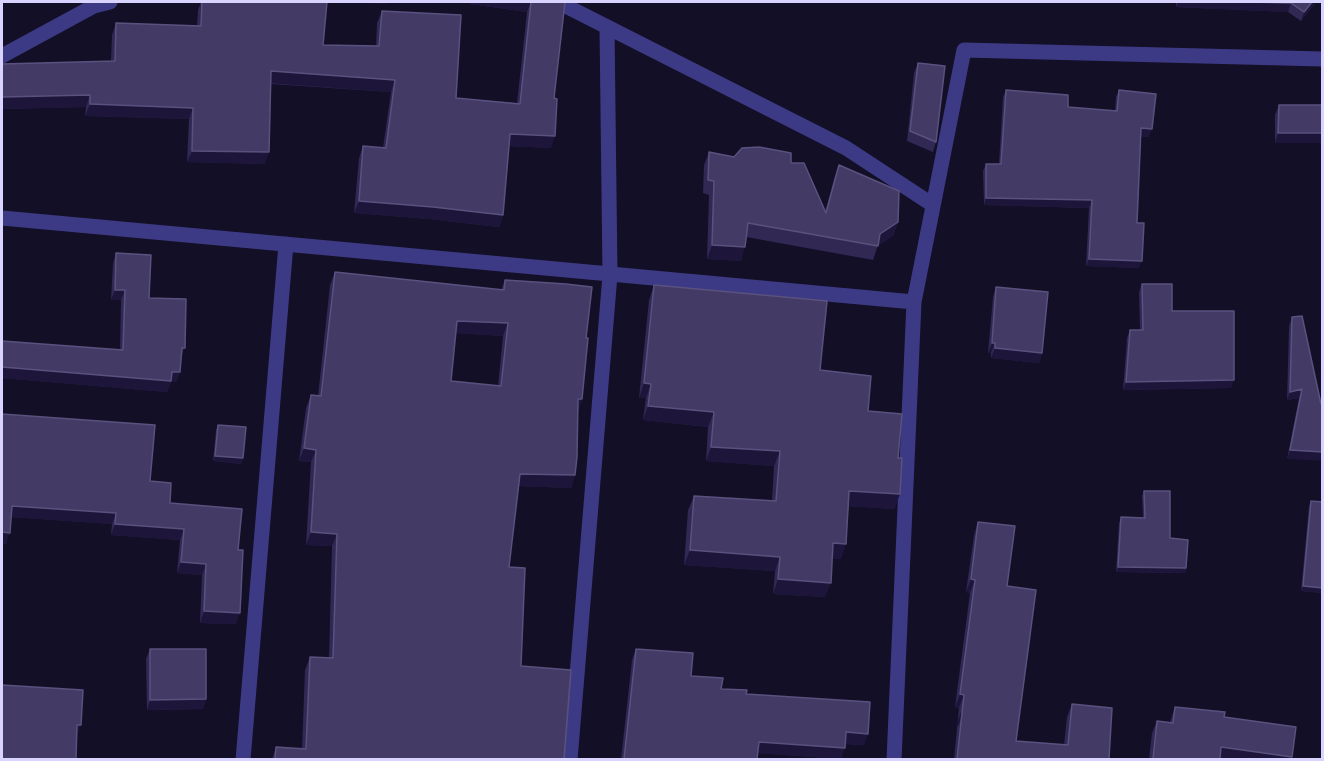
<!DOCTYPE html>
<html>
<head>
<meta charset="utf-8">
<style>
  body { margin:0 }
  #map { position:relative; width:1324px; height:761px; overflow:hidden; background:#130f26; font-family:Inter,sans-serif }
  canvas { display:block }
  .frame { position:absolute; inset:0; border:3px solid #d9d4ff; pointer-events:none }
</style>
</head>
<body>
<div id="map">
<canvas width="1324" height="761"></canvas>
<div class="frame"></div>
</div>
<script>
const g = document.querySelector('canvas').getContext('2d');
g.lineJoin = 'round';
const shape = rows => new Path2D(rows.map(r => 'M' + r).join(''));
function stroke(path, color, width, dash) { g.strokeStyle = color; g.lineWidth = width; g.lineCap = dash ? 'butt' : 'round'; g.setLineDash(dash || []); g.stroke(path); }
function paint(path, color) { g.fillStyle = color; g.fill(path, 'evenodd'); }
stroke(shape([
  [558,2,846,148,933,205],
  [2,56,94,6,110,2],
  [2,218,914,302],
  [243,760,286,244],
  [570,760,610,275,607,27],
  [894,760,914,302,964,50,1322,59]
]), '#3d3a85', 15);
paint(shape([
  [201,2,323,45,376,46,377,23,382,11,456,98,517,103,527,12,470,4,471,2,564,2,554,98,551,148,509,146,503,215,499,227,429,219,354,213,359,158,363,146,383,148,391,92,271,84,265,164,187,162,189,119,85,116,86,107,2,109,2,64,111,61,112,35,116,23,197,26,198,10],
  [1176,2,1316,2,1301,21,1288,12,1176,7],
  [918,63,936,142,933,152,907,141,914,73],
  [1006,90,1068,107,1115,111,1116,97,1119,90,1149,137,1141,136,1137,223,1139,268,1086,266,1089,208,984,205,983,171,986,164,999,164,1003,97],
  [1279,105,1323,105,1275,143,1275,115],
  [709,152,734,157,791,163,825,212,834,179,839,165,898,222,893,236,878,245,873,260,746,237,741,261,707,259,709,195,703,193,704,165],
  [116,253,149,298,181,358,180,372,176,382,171,382,167,392,2,378,2,341,120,350,121,300,111,300,113,263],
  [335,272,501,290,505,280,586,338,582,399,578,412,575,475,571,488,519,486,509,567,521,666,564,759,272,759,276,747,302,749,305,670,310,657,329,658,332,546,306,545,311,462,299,461,306,408,311,395,318,396,330,285],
  [456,333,503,336,498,386,451,381],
  [1142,284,1172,311,1231,388,1123,390,1127,338,1130,330,1140,330,1139,292],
  [654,285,820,370,868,411,898,458,900,494,894,509,849,506,841,559,832,558,825,597,773,594,775,571,684,565,688,510,694,496,772,501,774,466,706,461,708,427,643,420,646,398,639,398,649,300],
  [996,287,1042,353,1039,363,991,358,991,353,988,353,993,297],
  [1292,317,1321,404,1287,459,1299,398,1287,400,1289,326],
  [2,414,150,481,170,503,238,550,236,624,200,623,202,575,177,573,180,540,111,535,112,524,11,517,6,544],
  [218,425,243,458,241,464,213,461,216,430],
  [1144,491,1186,568,1185,573,1116,572,1119,523,1121,517,1143,518,1142,496],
  [1311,501,1323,593,1301,591,1309,506],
  [978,522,1007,586,1016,741,1064,745,1067,717,1072,704,1109,759,954,759,959,708,955,707,970,593,966,592,974,535],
  [150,649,206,699,203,709,147,710,146,659],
  [636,649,691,676,721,689,746,694,864,745,845,744,841,759,758,753,757,759,621,759,632,660],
  [1175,707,1220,759,1149,759,1152,733,1157,721,1170,722]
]), '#312854');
paint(shape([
  [336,2,387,2,386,4],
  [471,2,531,2,527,12,470,4],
  [1178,2,1250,2,1291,3,1288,12,1176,7],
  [1312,2,1316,2,1301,21,1304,12],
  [271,71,395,80,391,92,267,83],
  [90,95,86,107,2,109,2,97],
  [90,104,193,108,189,119,85,116],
  [1141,128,1152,129,1149,137,1138,136],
  [1278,133,1323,133,1323,143,1275,143],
  [510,134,555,136,551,148,506,146],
  [192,151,269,152,265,164,187,162],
  [986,198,1092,200,1089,208,984,205],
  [359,201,433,207,503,215,499,227,429,219,354,213],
  [898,222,893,236,878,246,880,234],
  [712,245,745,247,741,261,707,259],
  [1089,259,1142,261,1139,268,1086,266],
  [115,290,125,290,121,300,111,300],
  [457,321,508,323,503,336,453,333],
  [992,343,995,343,991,353,988,353],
  [182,348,185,348,181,358],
  [995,348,1042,353,1039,363,991,358],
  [2,367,172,372,180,372,176,382,171,382,167,392,2,378],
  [1234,380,1231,388,1123,390,1126,382],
  [644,383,651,384,646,398,639,398],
  [1302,389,1299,398,1287,400,1290,392],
  [578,399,582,399,578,412],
  [648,406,714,412,708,427,643,420],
  [711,447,780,451,774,466,706,461],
  [304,448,316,450,311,462,299,461],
  [1290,450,1323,452,1323,461,1287,459],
  [215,456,243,458,241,464,213,461],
  [520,474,575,475,571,488,515,486],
  [849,491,900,494,894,509,844,506],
  [12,506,116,513,112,524,8,517],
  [115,524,184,529,180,540,111,535],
  [2,532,10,533,6,544,2,544],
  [311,532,337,534,332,546,306,545],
  [833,543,846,544,841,559,828,558],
  [690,550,780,557,775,571,684,565],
  [181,562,206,564,202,575,177,573],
  [1118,567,1186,568,1185,573,1116,572],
  [778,579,831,583,825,597,773,594],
  [971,579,975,580,970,593,966,592],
  [1303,586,1323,588,1323,593,1301,591],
  [204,611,240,613,236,624,200,623],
  [960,694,964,695,959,708,955,707],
  [206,699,203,709,147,710,150,700],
  [961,712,963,713,958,726,956,726],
  [77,725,81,725,77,736],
  [846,732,868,734,864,745,842,744],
  [759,742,845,748,841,759,755,753],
  [1221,747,1292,757,1291,759,1217,759]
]), '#1d163a');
const building = shape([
  [202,2,327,2,323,45,379,46,382,11,461,15,456,98,520,104,531,2,565,2,554,98,557,99,555,136,510,134,503,215,433,207,359,201,363,146,386,148,395,80,271,71,269,152,192,151,193,108,90,104,90,95,2,97,2,64,115,61,116,23,201,26,202,2],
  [1250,2,1312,2,1304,12,1291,3,1250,2],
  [918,63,945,66,936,142,910,131,918,63],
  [1006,90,1068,95,1068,107,1117,111,1119,90,1156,94,1152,129,1141,128,1137,223,1144,223,1142,261,1089,259,1092,200,986,198,986,164,1001,164,1006,90],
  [1279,105,1323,105,1323,133,1278,133,1279,105],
  [759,147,791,153,791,163,804,163,826,213,839,165,899,191,898,222,880,234,878,246,748,223,745,247,712,245,714,181,708,180,709,152,734,157,742,148,759,147],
  [116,253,151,255,149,298,186,299,185,348,182,348,180,372,172,372,171,381,2,367,2,341,123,350,125,290,115,290,116,253],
  [335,272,504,290,505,280,566,284,592,287,586,338,588,338,582,399,578,399,577,457,575,475,520,474,509,567,525,568,521,666,571,670,564,759,275,759,276,747,306,749,310,657,333,658,337,534,311,532,316,450,304,448,311,395,321,396,335,272],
  [457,321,508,323,501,386,451,381,457,321],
  [1142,284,1172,284,1172,311,1234,311,1234,380,1126,382,1130,330,1143,330,1142,284],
  [654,285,827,301,820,370,871,376,868,411,902,414,898,458,902,458,900,494,849,491,846,544,833,543,831,583,778,579,780,557,690,550,694,496,776,501,780,451,711,447,714,412,648,406,651,384,644,383,654,285],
  [996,287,1048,292,1042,353,995,348,995,343,992,343,996,287],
  [1302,316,1321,404,1323,404,1323,452,1290,450,1302,389,1290,392,1292,317,1302,316],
  [2,414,155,425,150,481,171,483,170,503,242,509,238,550,243,550,240,613,204,611,206,564,181,562,184,529,115,524,116,513,12,506,10,533,2,532,2,414],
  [218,425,246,427,243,458,215,456,218,425],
  [1144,491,1170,491,1170,538,1188,540,1186,568,1118,567,1121,517,1145,518,1144,491],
  [1311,501,1323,502,1323,588,1303,586,1311,501],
  [978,522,1015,526,1007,586,1036,590,1016,741,1068,745,1072,704,1112,708,1109,759,957,759,964,695,960,694,975,580,971,579,978,522],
  [150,649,206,649,206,699,150,700,150,649],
  [636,649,693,653,691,676,723,678,721,689,747,690,746,694,870,702,868,734,846,732,845,748,759,742,757,759,624,759,636,649],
  [2,685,83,690,81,725,77,725,76,759,2,759,2,685],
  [1175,707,1225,712,1224,717,1296,727,1292,757,1221,747,1220,759,1153,759,1157,721,1173,723,1175,707]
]);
paint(building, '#433a66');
stroke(building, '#5a527e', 1.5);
</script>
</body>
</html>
